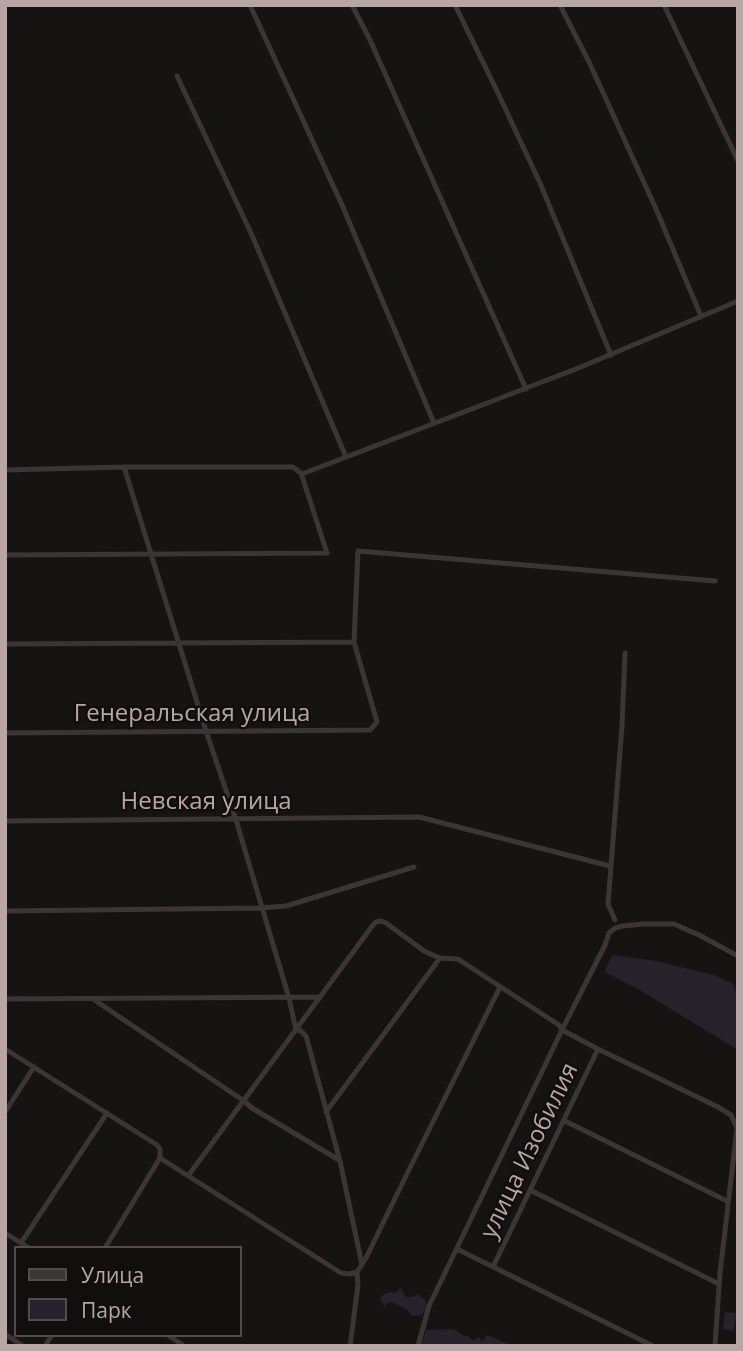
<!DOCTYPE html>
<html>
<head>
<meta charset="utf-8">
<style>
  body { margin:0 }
  #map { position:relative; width:743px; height:1351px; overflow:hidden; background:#151413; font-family:"Open Sans",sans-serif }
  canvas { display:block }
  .frame { position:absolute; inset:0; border:7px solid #b7a6a4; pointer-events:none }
  .legend { position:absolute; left:14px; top:1246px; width:228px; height:91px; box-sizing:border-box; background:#100f0e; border:2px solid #534b4a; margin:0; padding:9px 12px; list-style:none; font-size:21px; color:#b7a6a4 }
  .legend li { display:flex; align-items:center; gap:14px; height:35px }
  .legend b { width:35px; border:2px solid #534b4a }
</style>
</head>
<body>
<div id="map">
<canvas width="743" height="1351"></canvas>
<div class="frame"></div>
<ul class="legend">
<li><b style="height:9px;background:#3b3634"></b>Улица</li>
<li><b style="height:19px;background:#26212a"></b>Парк</li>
</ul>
</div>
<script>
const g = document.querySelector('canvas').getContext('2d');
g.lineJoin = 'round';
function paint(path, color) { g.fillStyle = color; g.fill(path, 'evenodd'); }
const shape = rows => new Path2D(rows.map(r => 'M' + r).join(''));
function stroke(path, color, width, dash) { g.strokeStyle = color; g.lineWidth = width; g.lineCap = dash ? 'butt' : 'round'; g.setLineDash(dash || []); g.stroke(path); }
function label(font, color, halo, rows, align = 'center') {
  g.font = font + ' "Open Sans",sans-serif'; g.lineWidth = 5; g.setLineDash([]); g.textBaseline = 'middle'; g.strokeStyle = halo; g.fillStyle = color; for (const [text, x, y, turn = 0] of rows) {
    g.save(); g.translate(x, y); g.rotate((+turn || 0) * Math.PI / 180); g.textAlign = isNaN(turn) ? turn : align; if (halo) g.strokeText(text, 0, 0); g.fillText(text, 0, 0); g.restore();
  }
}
paint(shape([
  [613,955,656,961,714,975,732,983,738,996,738,1050,638,989,607,973,605,970,608,963],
  [401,1288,406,1297,413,1297,417,1294,425,1300,427,1308,421,1315,413,1316,406,1309,391,1302,386,1304,385,1307,380,1300,381,1296,390,1292,395,1293],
  [725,1312,736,1313,734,1331,723,1329],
  [454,1329,464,1336,468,1336,473,1341,479,1337,482,1341,487,1335,513,1346,421,1346,426,1330]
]), '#26212a');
stroke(shape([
  [250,5,342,205,434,423],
  [352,5,370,40,526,389],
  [455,5,497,91,540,183,611,355],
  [560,5,590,64,656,209,701,316],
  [664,5,738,161],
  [177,76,251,233,346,457],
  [124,467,206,731,236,820,289,998,296,1030,301,1031,306,1036,340,1161,362,1265],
  [5,470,124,467,293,467,302,474,576,369,738,301],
  [5,555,327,553,301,473],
  [5,644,354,642],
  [5,733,370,730,377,722,354,642,358,551,715,581],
  [5,821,419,817,610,866],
  [5,911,261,908,286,906,414,867],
  [615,920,608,904,622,726,625,653],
  [5,999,320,997],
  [93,999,244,1101,252,1108,339,1160],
  [5,1049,157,1145,160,1149,160,1158,105,1248],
  [5,1112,34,1067],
  [326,1112,440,958],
  [565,1121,727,1201],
  [160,1158,341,1273,349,1274,357,1272,366,1258,404,1180,500,987],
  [188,1176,373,925,376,922,381,921,386,923,424,951,440,958,458,959,559,1025,562,1030,598,1049,718,1107,731,1115,737,1128],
  [530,1190,719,1284],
  [5,1233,29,1248],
  [21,1243,107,1113],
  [457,1249,653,1346],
  [493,1267,598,1049],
  [5,1334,23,1346],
  [168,1335,184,1346],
  [45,1346,52,1335],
  [350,1346,358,1285,357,1272],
  [418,1346,429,1306,562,1030,605,945,609,933,615,928,623,926,643,924,674,924,699,935,738,956],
  [715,1346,720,1273,737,1128]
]), '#3b3634', 5);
label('24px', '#b7a6a4', '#100f0e', [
  ["Генеральская улица",192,714],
  ["Невская улица",206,802],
  ["улица Изобилия",530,1151,-64]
]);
</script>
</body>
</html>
